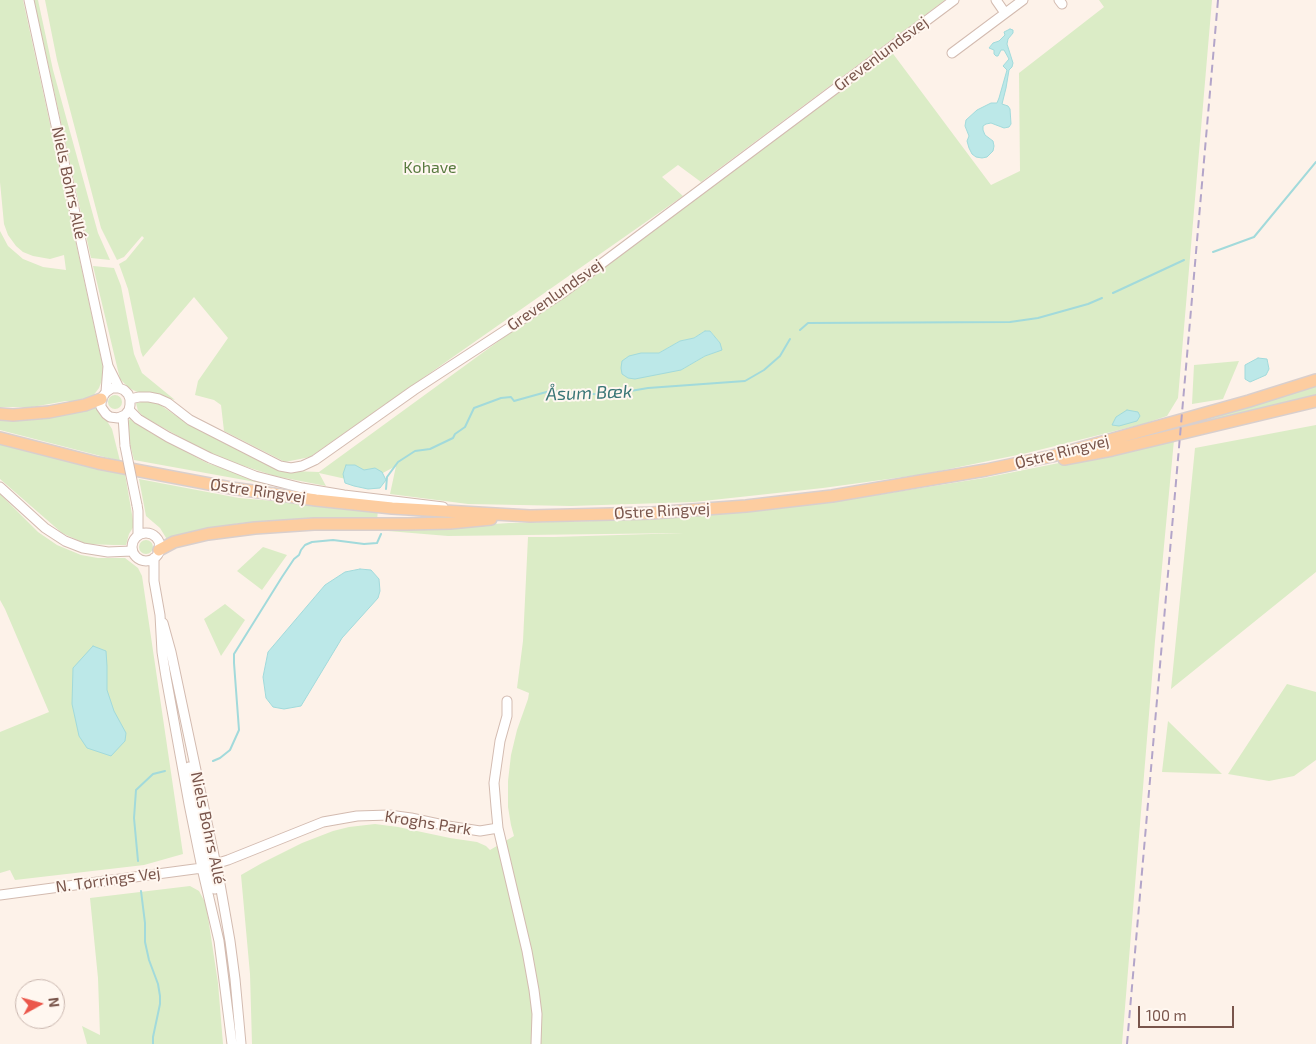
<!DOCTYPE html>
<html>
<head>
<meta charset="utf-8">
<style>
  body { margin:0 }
  #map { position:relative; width:1316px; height:1044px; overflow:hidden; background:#fdf2e9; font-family:"Exo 2",sans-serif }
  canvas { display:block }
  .north { position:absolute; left:15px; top:979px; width:50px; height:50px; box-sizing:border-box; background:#fff7f0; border:1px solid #c9b6ae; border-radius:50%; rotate:83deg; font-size:14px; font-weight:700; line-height:20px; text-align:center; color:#79554b }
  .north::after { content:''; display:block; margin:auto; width:18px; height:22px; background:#eb574b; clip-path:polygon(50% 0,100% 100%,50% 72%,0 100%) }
  .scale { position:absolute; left:1138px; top:1006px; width:96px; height:22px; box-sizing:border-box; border:2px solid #79554b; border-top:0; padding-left:6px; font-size:15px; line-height:18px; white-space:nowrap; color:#79554b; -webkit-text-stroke:4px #fff7f0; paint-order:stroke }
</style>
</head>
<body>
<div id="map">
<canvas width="1316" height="1044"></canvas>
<div class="north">N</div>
<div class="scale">100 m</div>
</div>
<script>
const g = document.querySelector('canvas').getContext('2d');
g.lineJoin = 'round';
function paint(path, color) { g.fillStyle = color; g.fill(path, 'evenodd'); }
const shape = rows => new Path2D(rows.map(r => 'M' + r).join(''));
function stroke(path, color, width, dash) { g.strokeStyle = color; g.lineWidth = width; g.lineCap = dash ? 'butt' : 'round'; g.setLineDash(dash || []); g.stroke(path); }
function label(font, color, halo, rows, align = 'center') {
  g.font = font + ' "Exo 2",sans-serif'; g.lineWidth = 4; g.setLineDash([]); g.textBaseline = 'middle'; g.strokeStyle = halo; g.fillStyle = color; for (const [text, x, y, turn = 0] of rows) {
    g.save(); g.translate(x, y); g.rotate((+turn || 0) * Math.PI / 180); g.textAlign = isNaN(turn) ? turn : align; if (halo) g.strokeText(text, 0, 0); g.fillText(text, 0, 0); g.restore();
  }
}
paint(shape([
  [0,0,23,0,103,367,102,380,99,388,93,396,75,401,66,401,32,407,0,407,0,231,8,246,23,259,43,267,66,270,64,255,50,259,33,256,23,252,16,246,8,235,4,224,0,182],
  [34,0,38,0,53,70,98,233,110,260,91,258],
  [45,0,945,0,701,182,678,165,662,177,683,196,310,457,285,462,224,431,221,405,214,400,195,395,198,381,228,338,194,297,143,357,141,352,128,289,119,264,126,260,144,238,142,236,124,257,117,260,101,228,57,60],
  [1099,0,1212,0,1178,398,1167,416,1143,424,1027,453,925,474,823,488,694,502,571,506,468,504,390,494,396,466,364,483,319,473,326,486,275,476,222,459,187,441,144,417,138,411,136,403,153,400,185,422,224,443,278,468,293,471,319,472,555,300,891,51,991,185,1020,171,1019,73,1104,7],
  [705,331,710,331,720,343,718,351,705,356,681,370,652,353,659,353,680,341,694,338],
  [93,266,114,268,121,286,134,354,142,373,175,400,159,395,137,392,129,388,120,379],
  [1239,361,1223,399,1192,404,1194,365],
  [1316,385,1316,398,1192,428,1191,425],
  '108 402a7 7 0 1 1 14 0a7 7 0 1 1-14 0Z',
  [98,407,112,429,120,461,0,430,0,421,21,420,53,416],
  [131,418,151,433,207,463,241,474,294,489,134,460,125,424],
  [1316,425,1316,572,1171,689,1195,448],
  [1174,440,1155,641,1122,1044,252,1044,250,974,241,875,262,863,302,843,333,831,349,827,375,824,398,827,450,838,477,842,486,846,490,850,514,836,511,825,508,807,508,781,511,755,517,730,528,699,529,693,517,688,523,641,528,537,554,537,684,533,448,536,388,531,509,523,595,521,701,515,845,500,984,478],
  [0,441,125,474,134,526,129,534,126,545,114,545,86,544,62,533,0,479],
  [139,479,239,498,378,510,377,520,323,519,240,523,199,531,168,541,160,528,146,516],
  [0,494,38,532,57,545,81,555,98,558,125,558,138,568,142,576,183,854,144,865,15,880,10,870,0,873,0,732,49,712,5,609,0,600],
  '139 547a7 7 0 1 1 14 0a7 7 0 1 1-14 0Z',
  [263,547,287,555,262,590,237,571],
  [225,604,245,620,221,656,204,619],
  [1287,684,1316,692,1316,760,1294,776,1269,781,1228,774],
  [1168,721,1222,774,1162,772],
  [190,886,199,891,206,904,218,983,223,1044,87,1044,82,1026,100,1035,98,978,90,898]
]), '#dbecc6');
const water = shape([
  [1010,29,1013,30,1013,33,1008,39,1007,44,1013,63,1012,67,1009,70,1006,88,1002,104,1008,106,1010,109,1011,124,1009,127,1004,128,991,123,986,124,983,126,983,130,985,135,993,141,994,146,993,151,987,157,982,158,976,157,972,154,969,148,967,141,969,136,965,126,966,120,977,110,991,103,997,103,999,98,1007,70,1003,66,1009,59,1004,50,1001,50,998,56,996,56,994,54,994,50,989,48,993,43,999,41,1005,35,1004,32,1010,29],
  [705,331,710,331,720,343,722,350,705,356,681,370,635,379,628,378,622,374,621,368,622,361,629,356,641,353,659,353,680,341,694,338,705,331],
  [1258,358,1267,359,1269,369,1266,375,1250,382,1245,379,1245,365,1258,358],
  [1127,410,1138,412,1140,416,1137,421,1119,426,1112,425,1116,417,1127,410],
  [346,465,355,465,364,470,375,468,382,472,386,480,380,488,368,489,354,486,345,483,343,474,346,465],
  [360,569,371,570,379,579,380,591,378,598,342,638,301,706,284,709,273,707,266,698,263,677,268,652,325,585,345,572,360,569],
  [93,646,106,651,107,666,107,690,114,711,126,733,125,741,111,756,87,748,79,736,72,704,73,668,93,646]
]);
paint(water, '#bce8e8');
stroke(water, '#a2dadb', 1);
stroke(shape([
  [1213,252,1254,237,1316,162],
  [1113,293,1184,260],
  [800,330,808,323,1010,322,1038,318,1088,304,1102,298],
  [386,489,387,477,398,462,415,451,430,449,453,438,455,434,465,427,474,408,501,398,511,397,514,401,550,391,607,395,648,388,745,381,764,370,780,356,790,339],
  [213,761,220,758,230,750,239,730,234,663,234,654,282,577,294,559,299,555,301,550,305,545,312,542,333,540,364,544,377,543,381,534],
  [138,861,134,818,136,790,153,774,165,771],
  [141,891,145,923,145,942,149,960,158,984,160,996,160,1004,153,1037,153,1044]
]), '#a2dadb', 2);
const minor = shape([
  [29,0,108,366,119,388],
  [996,0,1005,13],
  [1059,0,1062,4],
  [952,53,1023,0],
  [106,392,112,388,119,388,124,390,128,394,130,399,130,405,129,410,125,415,118,418,110,417,106,414,101,407,101,399,106,392,108,366],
  [130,399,139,397,149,397,159,399,168,403,190,420,280,466,291,468,302,466,315,460,414,390,561,294,954,0],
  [129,410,138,419,168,437,210,458,255,476,302,488,344,495,443,507],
  [123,416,125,446],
  [0,487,45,528,65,541,83,548,108,552,132,551],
  [137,505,138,511,138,535],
  '132 547a14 14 0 1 1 28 0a14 14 0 1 1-28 0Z',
  [154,558,154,581,160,615,162,652,166,677,189,804,202,868,219,941,232,1044],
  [163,623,171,652,220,884,230,941,235,979,241,1044],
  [507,701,507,716,500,741,494,783,496,807,498,828,527,951,534,990,537,1014,536,1044],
  [189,767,206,855,211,863,216,865],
  [202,868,209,871,211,875,215,889],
  [0,895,202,868,228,860,323,822,357,816,389,815,411,818,448,826,480,831,498,828]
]);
const major = shape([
  [0,414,13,415,49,412,85,405,101,399],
  [0,438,98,463,231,488,316,500,392,508,530,516,652,513,746,506,832,496,986,470,1052,456,1249,401,1316,380],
  [1064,459,1112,450,1316,401],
  [159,550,174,542,208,534,255,528,314,524,407,524,450,523,491,519]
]);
stroke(minor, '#d3bbb0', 11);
stroke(major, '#d9cfcd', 14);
stroke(minor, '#fff', 9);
stroke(major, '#fdcda0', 11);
stroke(shape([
  [1127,1044,1218,0]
]), '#b3a5c9', 2, [8, 5]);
const minorBridge = shape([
  [125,446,137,505]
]);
stroke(minorBridge, '#d3bbb0', 11, []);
stroke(minorBridge, '#fff', 9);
label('16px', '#79554b', '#fff7f0', [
  ["Grevenlundsvej",881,54,-37],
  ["Niels Bohrs Allé",69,183,78],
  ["Grevenlundsvej",555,295,-35],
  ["Østre Ringvej",1062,452,-14],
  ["Østre Ringvej",258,491,8],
  ["Østre Ringvej",662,511,-3],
  ["Kroghs Park",428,823,9],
  ["Niels Bohrs Allé",208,828,78],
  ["N. Tørrings Vej",108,880,-8]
]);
label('16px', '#587a3f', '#fff7f0', [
  ["Kohave",430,168]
]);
label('italic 18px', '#3a7677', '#fff7f0', [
  ["Åsum Bæk",589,393,-2]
]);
</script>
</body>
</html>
